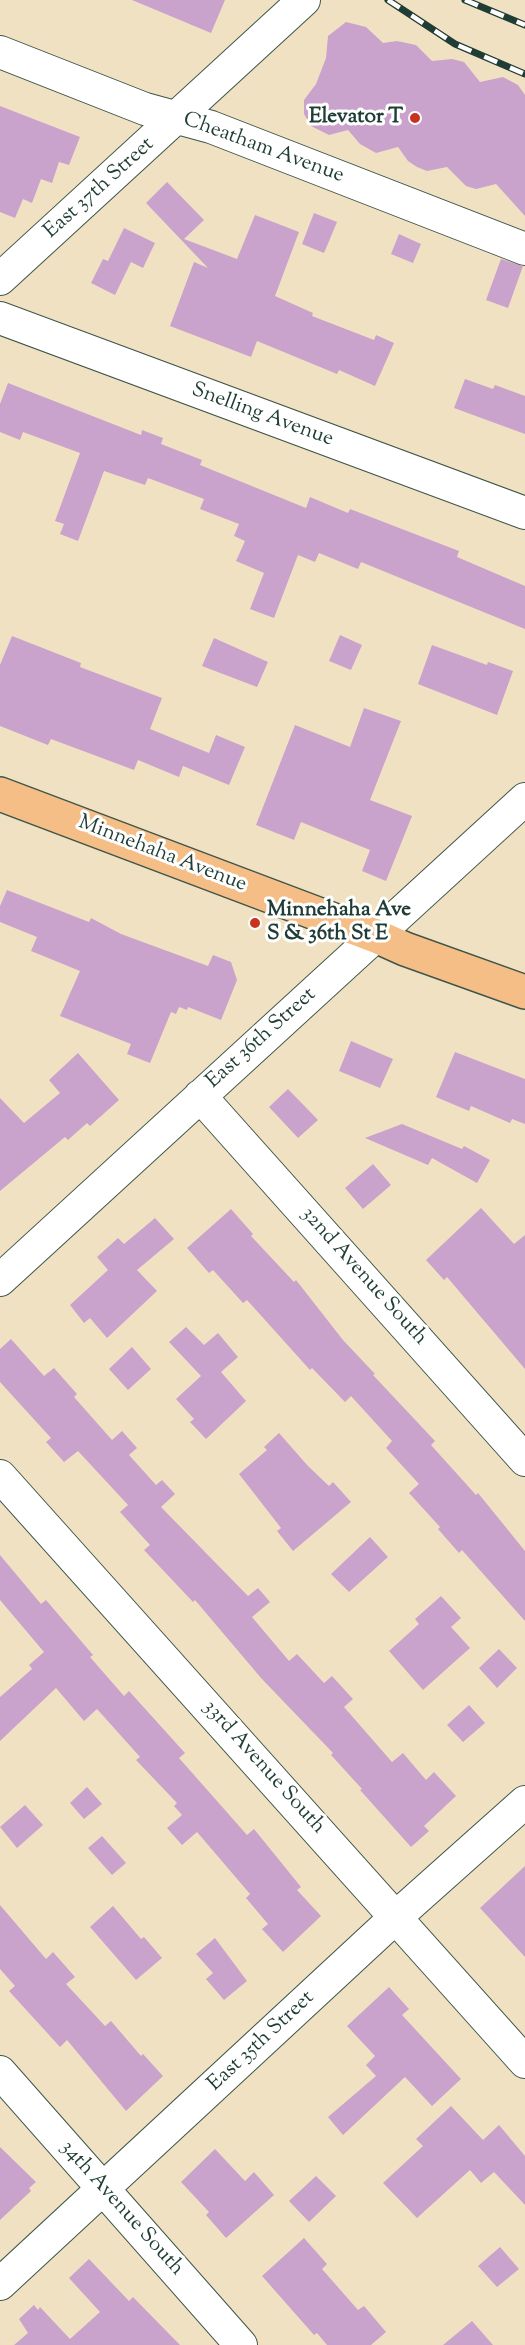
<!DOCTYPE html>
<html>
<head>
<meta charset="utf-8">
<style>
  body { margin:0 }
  canvas { display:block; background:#f1e1c3 }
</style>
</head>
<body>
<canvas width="525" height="2345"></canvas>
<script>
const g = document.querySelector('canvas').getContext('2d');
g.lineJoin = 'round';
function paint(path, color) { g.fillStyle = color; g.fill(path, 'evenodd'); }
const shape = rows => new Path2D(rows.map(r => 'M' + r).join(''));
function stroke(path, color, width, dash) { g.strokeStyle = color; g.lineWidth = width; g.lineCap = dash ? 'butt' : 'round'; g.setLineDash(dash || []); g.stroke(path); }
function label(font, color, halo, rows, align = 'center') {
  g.font = font + ' "Sorts Mill Goudy",serif'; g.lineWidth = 6; g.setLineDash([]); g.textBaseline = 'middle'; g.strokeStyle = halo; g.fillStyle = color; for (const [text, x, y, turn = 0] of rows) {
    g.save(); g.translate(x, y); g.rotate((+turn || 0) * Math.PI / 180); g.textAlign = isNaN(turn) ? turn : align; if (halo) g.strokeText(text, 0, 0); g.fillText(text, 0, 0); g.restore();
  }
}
paint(shape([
  [132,0,225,0,211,33],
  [346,22,366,27,383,43,397,41,416,45,432,61,452,59,464,62,480,82,503,77,518,85,525,95,525,216,496,184,476,189,466,186,447,167,427,171,417,167,408,161,398,147,376,153,360,144,348,130,329,135,311,126,304,114,304,100,316,84,326,58,328,36],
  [0,106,80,137,69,165,59,162,52,183,41,179,32,203,23,199,15,218,0,212],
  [167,182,204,220,184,239,237,259,255,215,299,232,275,296,313,313,312,316,374,340,376,335,394,343,375,386,339,370,337,374,257,341,251,357,170,326,194,262,208,268,146,203],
  [314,213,337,222,324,253,302,244],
  [124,228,155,243,143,268,131,262,115,295,91,283,103,259,108,261],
  [399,234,421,244,413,263,391,254],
  [501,259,523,266,508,308,486,300],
  [465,379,493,389,495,385,525,396,525,434,454,408],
  [8,383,141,435,142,430,163,438,161,444,202,460,200,465,306,508,310,497,348,513,350,509,459,551,457,557,525,586,525,629,361,562,358,569,319,553,315,562,298,555,274,618,250,609,264,573,236,561,245,541,234,536,239,524,200,509,204,499,148,478,145,485,104,471,78,541,60,534,64,524,55,521,80,453,23,432,20,440,0,432,0,404],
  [340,635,362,645,351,670,329,661],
  [12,636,81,663,80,667,162,698,150,729,209,753,216,735,245,747,229,785,183,766,179,777,138,760,134,770,51,739,48,745,0,726,0,665],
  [214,638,268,662,257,687,202,666],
  [432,645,487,665,488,662,513,671,497,715,418,684],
  [364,708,401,721,370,800,412,816,386,881,362,871,370,850,301,822,294,840,256,825,295,725,350,747],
  [7,890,89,922,91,918,121,934,208,966,213,955,231,962,237,980,221,1020,188,1007,187,1010,179,1007,176,1014,171,1012,150,1063,127,1054,131,1044,60,1016,80,971,31,951,37,937,0,922,0,906],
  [351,1041,393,1059,380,1088,339,1071],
  [455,1052,525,1079,525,1124,512,1119,510,1123,471,1106,469,1111,436,1097],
  [78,1053,119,1100,90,1126,87,1123,68,1140,65,1137,0,1191,0,1098,24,1123,60,1093,49,1080],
  [288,1089,318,1120,298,1138,269,1107],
  [402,1124,462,1149,464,1146,490,1160,477,1183,432,1158,428,1165,365,1138],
  [373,1164,391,1185,363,1209,345,1188],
  [481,1208,514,1244,525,1235,525,1369,447,1277,444,1280,426,1260],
  [231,1209,253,1234,251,1236,294,1282,296,1280,343,1340,375,1374,373,1375,435,1441,431,1445,476,1495,478,1493,525,1551,525,1621,462,1550,459,1553,438,1529,440,1527,409,1493,419,1484,386,1448,392,1441,351,1396,345,1402,312,1368,310,1370,247,1300,243,1303,213,1270,209,1273,187,1248],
  [155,1218,174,1239,137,1270,157,1291,107,1338,90,1318,84,1323,70,1305,108,1270,97,1257,118,1238,124,1244],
  [186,1327,204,1345,218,1333,238,1357,221,1372,246,1401,206,1439,190,1422,194,1419,176,1399,201,1376,169,1342],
  [11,1339,44,1376,54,1368,77,1394,74,1397,112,1440,122,1431,137,1448,129,1455,156,1485,162,1480,175,1494,161,1507,248,1596,258,1588,270,1602,252,1617,289,1661,297,1654,324,1683,332,1676,353,1699,344,1707,392,1762,403,1753,426,1780,434,1772,456,1796,424,1826,429,1831,411,1847,360,1790,362,1789,331,1755,333,1753,261,1678,195,1600,193,1602,144,1550,150,1545,120,1512,128,1505,78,1451,64,1462,46,1442,51,1438,0,1382,0,1349],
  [132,1347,151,1369,128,1390,109,1369],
  [279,1433,308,1466,329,1486,333,1482,351,1502,293,1551,277,1531,281,1528,239,1474,267,1450,264,1447],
  [370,1537,388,1557,349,1592,331,1574],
  [0,1555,41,1604,46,1600,93,1655,90,1657,124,1696,129,1691,185,1753,179,1758,247,1835,254,1829,301,1887,297,1890,321,1916,283,1952,262,1929,268,1924,246,1898,250,1894,197,1832,182,1845,167,1828,182,1815,174,1806,177,1803,136,1760,140,1757,97,1709,84,1721,56,1688,0,1741,0,1697,32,1669,29,1665,44,1652,0,1600],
  [441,1596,461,1618,451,1627,470,1648,423,1690,389,1651,419,1624,415,1619],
  [499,1649,517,1668,497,1688,479,1668],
  [469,1705,485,1723,463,1742,447,1725],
  [87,1787,102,1804,84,1819,70,1803],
  [25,1805,43,1825,17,1848,0,1827],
  [102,1836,126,1863,112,1875,88,1848],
  [525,1866,525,1957,480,1908],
  [0,1905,46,1959,53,1952,75,1977,66,1984,105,2026,111,2021,141,2056,143,2054,163,2076,126,2111,67,2040,60,2047,9,1991,15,1986,0,1969],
  [113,1906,141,1939,144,1937,162,1958,136,1980,90,1927],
  [215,1938,247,1981,224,2000,206,1979,213,1973,196,1954],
  [389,1987,409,2009,402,2015,461,2079,432,2106,405,2077,343,2135,328,2117,376,2076,366,2065,375,2056,347,2026],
  [451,2106,483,2140,499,2125,525,2156,525,2205,494,2172,481,2183,470,2170,417,2218,383,2183,423,2146,416,2139],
  [0,2147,36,2182,29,2188,31,2191,0,2220],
  [215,2149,245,2181,254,2172,274,2195,226,2238,206,2215,209,2212,181,2182],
  [316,2176,336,2196,309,2222,289,2201],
  [304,2238,327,2264,322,2269,358,2310,364,2306,386,2332,371,2345,327,2345,317,2333,314,2335,262,2276],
  [500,2247,519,2269,497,2287,478,2266],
  [89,2259,129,2301,133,2297,180,2345,14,2345,28,2333,19,2319,34,2305,38,2310,40,2307,70,2339,100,2312,69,2278],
  [472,2321,493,2345,443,2345]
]), '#c9a3cc');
const minor = shape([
  [0,52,145,109,211,127,525,249],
  [0,279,304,0],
  [0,318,525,513],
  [200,1096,525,1460],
  [0,1280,525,799],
  [0,1476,525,2062],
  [0,2072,241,2345],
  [0,2284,396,1917,525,1802]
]);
const major = shape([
  [0,794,376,936,405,949,525,992]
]);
stroke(minor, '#3e5649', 34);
stroke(major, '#3e5649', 36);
stroke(minor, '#fff', 32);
stroke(major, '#f6be87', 33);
const rail = shape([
  [388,0,455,44,525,74],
  [465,0,525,25]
]);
stroke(rail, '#1f3d34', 7);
stroke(rail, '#fff', 4.5, [14]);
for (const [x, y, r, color] of [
  [415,118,6,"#c8321e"],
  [255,923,6,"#c8321e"]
]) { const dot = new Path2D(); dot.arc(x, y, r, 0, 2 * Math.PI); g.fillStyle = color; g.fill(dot); stroke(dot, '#fff', 2); }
label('bold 21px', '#1f3d34', '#fff', [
  ["Elevator T",403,118],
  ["Minnehaha Ave",267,911,"left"],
  ["S & 36th St E",267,935,"left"]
], 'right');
label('21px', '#1f3d34', '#fff', [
  ["Cheatham Avenue",263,149,20],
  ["East 37th Street",100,189,-42],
  ["Snelling Avenue",262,416,20],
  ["Minnehaha Avenue",162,855,21],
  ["East 36th Street",262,1039,-42],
  ["32nd Avenue South",363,1277,48],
  ["33rd Avenue South",263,1768,48],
  ["East 35th Street",262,2042,-43],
  ["34th Avenue South",121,2209,48]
]);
</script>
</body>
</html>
